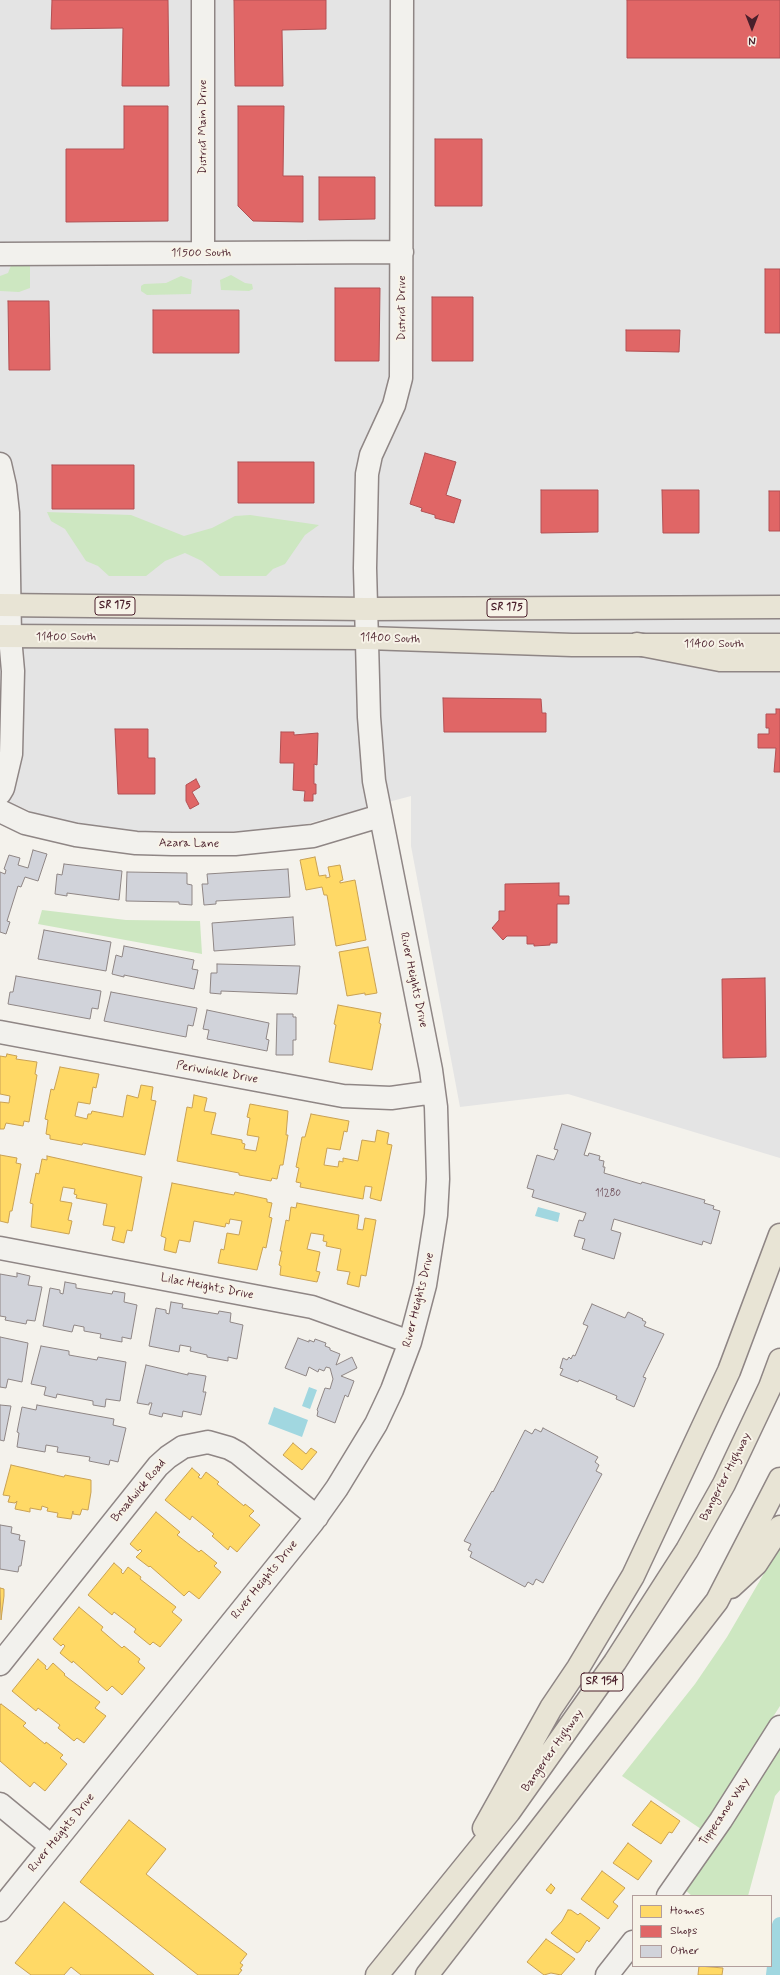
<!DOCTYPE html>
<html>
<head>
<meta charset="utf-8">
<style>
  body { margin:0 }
  #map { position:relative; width:780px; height:1975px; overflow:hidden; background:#f4f2ec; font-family:Mynerve,sans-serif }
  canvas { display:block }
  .legend { position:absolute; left:632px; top:1895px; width:140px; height:72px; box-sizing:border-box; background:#f7f3e8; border:1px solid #b29e9c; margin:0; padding:5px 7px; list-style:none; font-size:12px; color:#4a1f2b }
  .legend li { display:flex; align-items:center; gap:8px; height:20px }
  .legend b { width:20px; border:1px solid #b29e9c }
  .north { position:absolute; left:732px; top:8px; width:40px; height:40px; -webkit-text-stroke:3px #f7f3e8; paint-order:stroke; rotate:180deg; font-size:11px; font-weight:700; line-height:16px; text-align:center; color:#4a1f2b }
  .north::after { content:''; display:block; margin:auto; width:14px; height:18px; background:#4a1f2b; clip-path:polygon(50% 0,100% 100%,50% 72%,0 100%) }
</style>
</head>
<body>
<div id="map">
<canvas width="780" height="1975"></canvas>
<ul class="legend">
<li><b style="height:11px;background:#ffd966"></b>Homes</li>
<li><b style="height:11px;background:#e06666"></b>Shops</li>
<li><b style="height:11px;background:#d1d3da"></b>Other</li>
</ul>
<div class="north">N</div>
</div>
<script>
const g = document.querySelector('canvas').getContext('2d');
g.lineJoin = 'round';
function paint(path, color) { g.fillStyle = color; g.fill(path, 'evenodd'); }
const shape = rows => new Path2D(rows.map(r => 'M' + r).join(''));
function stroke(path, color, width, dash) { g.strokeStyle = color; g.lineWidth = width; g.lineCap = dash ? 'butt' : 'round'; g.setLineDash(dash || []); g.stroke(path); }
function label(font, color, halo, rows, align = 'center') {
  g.font = font + ' Mynerve,sans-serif'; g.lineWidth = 4; g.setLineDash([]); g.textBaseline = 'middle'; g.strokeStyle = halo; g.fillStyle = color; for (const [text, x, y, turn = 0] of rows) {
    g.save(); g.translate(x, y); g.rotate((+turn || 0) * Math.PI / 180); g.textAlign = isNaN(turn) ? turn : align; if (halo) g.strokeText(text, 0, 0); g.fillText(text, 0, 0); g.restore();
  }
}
paint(shape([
  [0,0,780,0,780,1158,568,1094,460,1107,411,846,411,796,291,828,213,834,124,831,53,821,0,798]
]), '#e4e4e4');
paint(shape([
  [12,263,30,263,30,288,19,292,0,291,0,276,8,273],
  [231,275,245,283,252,284,253,289,249,291,221,290,220,280],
  [181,276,192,280,191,294,147,295,141,291,141,286,144,284,166,283],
  [47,512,131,515,184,536,212,528,235,516,250,515,319,525,305,535,285,564,273,569,266,576,220,576,202,561,185,553,165,561,146,576,109,576,98,566,86,561,65,529,51,521],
  [42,910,126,920,200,921,202,954,38,924],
  [780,1546,780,1706,701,1829,622,1776,695,1684,727,1637],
  [780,1745,780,1790,775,1796,748,1896,692,1896,684,1889]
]), '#cde7c1');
paint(shape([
  [538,1207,560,1213,558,1222,535,1216],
  [309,1387,317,1390,310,1409,302,1406],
  [274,1407,308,1420,302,1437,268,1424]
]), '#a1d7e0');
const homes = shape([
  [315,857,319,876,326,875,326,878,330,877,328,867,340,865,343,880,340,881,340,883,355,880,366,940,336,946,327,895,324,895,322,887,306,890,300,860,315,857],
  [368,947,377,993,365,995,365,993,347,996,339,952,368,947],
  [338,1005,381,1013,379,1023,381,1024,372,1070,329,1062,336,1025,334,1024,338,1005],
  [7,1054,17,1056,16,1059,37,1062,35,1074,37,1075,29,1122,24,1121,23,1126,6,1123,4,1129,0,1129,0,1102,9,1103,10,1096,0,1094,0,1056,6,1057,7,1054],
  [60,1067,99,1074,96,1088,93,1087,90,1104,78,1102,75,1116,87,1119,88,1114,91,1114,92,1111,123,1117,127,1095,138,1098,141,1085,153,1087,151,1100,156,1101,145,1155,83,1143,82,1145,50,1139,50,1135,46,1134,48,1120,45,1119,51,1089,54,1090,60,1067],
  [194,1095,207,1098,204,1111,216,1113,211,1134,242,1140,242,1143,245,1144,244,1149,256,1151,259,1137,247,1135,250,1118,247,1117,250,1104,288,1111,286,1135,288,1135,283,1165,280,1165,277,1179,272,1178,271,1181,239,1175,239,1173,177,1161,187,1107,192,1108,194,1095],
  [311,1114,349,1121,347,1132,344,1131,340,1150,327,1148,324,1165,338,1167,339,1161,343,1162,343,1158,358,1161,362,1140,375,1142,377,1130,389,1133,387,1144,392,1145,381,1201,370,1198,372,1187,365,1186,363,1199,300,1187,301,1183,296,1182,299,1168,296,1167,302,1137,305,1137,311,1114],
  [0,1155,17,1158,16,1163,21,1164,12,1211,10,1211,8,1223,0,1221,0,1155],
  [47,1156,142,1177,132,1231,127,1230,124,1243,112,1240,115,1227,103,1225,107,1204,76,1198,77,1195,74,1194,75,1189,63,1187,60,1201,72,1203,68,1220,72,1221,69,1234,31,1227,33,1204,30,1203,36,1173,39,1174,42,1159,47,1160,47,1156],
  [172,1183,234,1195,235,1192,267,1199,267,1202,272,1203,269,1217,272,1218,266,1248,263,1247,257,1270,218,1263,221,1249,224,1250,227,1233,239,1235,242,1221,230,1219,229,1224,226,1223,225,1227,194,1221,190,1242,179,1240,176,1253,164,1250,166,1238,161,1236,172,1183],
  [297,1203,359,1215,357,1229,363,1230,365,1218,376,1220,366,1276,361,1275,359,1287,347,1284,350,1272,337,1270,341,1249,326,1246,327,1242,323,1241,324,1235,311,1233,307,1249,320,1252,316,1271,320,1272,317,1282,280,1275,281,1266,279,1265,282,1251,280,1251,286,1220,289,1221,291,1207,296,1208,297,1203],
  [293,1443,306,1454,311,1448,317,1452,302,1470,283,1455,293,1443],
  [11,1465,64,1477,65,1475,91,1480,91,1492,88,1510,82,1509,80,1515,73,1514,73,1511,71,1519,57,1517,58,1513,47,1511,48,1508,42,1506,41,1510,30,1508,30,1512,15,1509,17,1501,15,1503,8,1502,10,1496,3,1495,11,1465],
  [192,1468,200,1475,198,1477,201,1479,206,1472,219,1482,217,1484,244,1506,245,1504,254,1511,249,1516,260,1525,237,1552,230,1546,228,1550,212,1536,214,1534,192,1516,190,1520,165,1500,192,1468],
  [156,1512,180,1532,177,1535,199,1552,201,1550,217,1563,214,1566,221,1572,199,1599,189,1591,184,1596,150,1566,149,1567,136,1557,142,1551,140,1549,138,1551,130,1544,156,1512],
  [114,1563,122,1570,121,1572,123,1574,128,1567,141,1577,140,1579,176,1607,172,1612,182,1620,160,1647,153,1642,150,1645,134,1632,136,1629,114,1612,112,1615,88,1595,114,1563],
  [0,1588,4,1589,4,1596,1,1620,0,1588],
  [79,1607,103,1627,101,1630,122,1648,124,1646,140,1659,138,1662,145,1668,122,1695,112,1686,107,1691,73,1661,72,1663,60,1653,65,1646,63,1644,61,1646,53,1639,79,1607],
  [38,1659,46,1666,45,1668,47,1670,53,1663,65,1674,64,1675,100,1702,95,1708,106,1716,84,1743,77,1738,74,1741,58,1728,60,1725,38,1708,36,1711,12,1691,38,1659],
  [1,1704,26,1723,23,1726,45,1744,46,1742,63,1755,60,1758,67,1764,45,1791,34,1782,30,1787,0,1761,0,1705,1,1704],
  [651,1801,680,1821,672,1833,669,1832,661,1844,632,1825,651,1801],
  [129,1820,166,1849,146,1874,247,1954,240,1963,243,1965,240,1969,242,1970,238,1975,198,1975,80,1882,129,1820],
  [628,1843,652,1861,638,1880,613,1863,628,1843],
  [602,1871,625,1888,613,1902,618,1906,608,1919,581,1899,602,1871],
  [551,1884,555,1888,551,1894,546,1890,551,1884],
  [64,1902,154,1975,81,1975,71,1967,64,1975,31,1975,15,1963,64,1902],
  [568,1910,571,1910,578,1915,580,1913,600,1928,589,1942,587,1940,580,1951,577,1953,551,1933,562,1921,568,1910],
  [546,1939,575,1959,561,1975,551,1973,544,1975,527,1962,546,1939],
  [699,1966,723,1968,722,1975,698,1975,699,1966]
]);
paint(homes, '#ffd966');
stroke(homes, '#c9a154', 1);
const shops = shape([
  [52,0,168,0,169,86,122,86,123,28,51,29,52,0],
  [234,0,326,0,326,29,282,30,283,86,235,86,234,0],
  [627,0,780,0,780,58,627,58,627,0],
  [124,106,168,106,168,221,66,222,66,149,124,149,124,106],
  [238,106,284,106,283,176,303,176,303,222,253,221,238,206,238,106],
  [435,139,482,139,482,206,435,206,435,139],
  [319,177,375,177,375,219,319,220,319,177],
  [765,269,780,269,780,333,765,333,765,269],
  [335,288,380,288,379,361,335,361,335,288],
  [432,297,473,297,473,361,432,361,432,297],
  [8,301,49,301,50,370,9,370,8,301],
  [153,310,239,310,239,353,153,353,153,310],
  [626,330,680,330,679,352,626,351,626,330],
  [425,453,456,462,446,495,461,500,454,523,435,518,435,515,421,511,422,508,410,504,425,453],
  [238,462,314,462,314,503,238,503,238,462],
  [52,465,134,465,134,509,52,509,52,465],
  [541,490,598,490,598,532,541,533,541,490],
  [662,490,699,490,699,533,663,533,662,490],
  [769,491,780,491,780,531,769,531,769,491],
  [443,698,541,699,542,713,546,713,546,732,444,732,443,698],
  [776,709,780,709,780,772,774,772,776,748,758,748,758,734,769,734,769,728,766,728,766,714,776,714,776,709],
  [115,729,148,729,148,758,155,758,155,794,118,794,115,729],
  [281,732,294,732,294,735,318,733,317,765,314,764,314,784,316,784,316,794,313,794,313,801,304,801,305,791,293,790,294,763,280,763,281,732],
  [196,779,200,787,192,792,199,804,190,809,186,801,186,785,196,779],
  [559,883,559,896,569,896,569,904,557,904,557,943,550,943,550,945,534,946,534,944,527,944,527,936,507,936,503,940,492,928,499,920,499,911,505,911,505,884,559,883],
  [765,978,766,1057,723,1058,722,979,765,978]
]);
paint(shops, '#e06666');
stroke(shops, '#b35154', 1);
stroke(shape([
  [774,1975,780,1925]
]), '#a1d7e0', 16);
const building = shape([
  [33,850,47,854,38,881,25,877,21,887,18,886,7,921,10,922,6,934,0,932,0,872,5,874,6,870,4,869,9,855,20,858,18,865,28,868,33,850],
  [64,864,122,871,119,900,67,893,67,896,55,894,57,874,62,875,64,864],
  [288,869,290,897,216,901,216,904,204,905,202,884,208,884,207,874,288,869],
  [127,872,187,873,187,884,192,885,192,905,179,904,179,902,126,901,127,872],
  [293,917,295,945,214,951,212,923,293,917],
  [44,930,111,942,106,971,38,959,44,930],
  [124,946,194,960,192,969,198,970,194,989,124,975,124,977,112,974,116,955,122,957,124,946],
  [217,964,300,966,297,994,221,991,221,994,210,993,211,973,217,973,217,964],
  [16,976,101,991,98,1009,92,1008,90,1019,8,1004,10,992,13,992,16,976],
  [111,992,197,1008,193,1026,188,1025,186,1037,104,1021,111,992],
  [207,1010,269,1023,266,1039,269,1040,267,1051,207,1039,209,1030,203,1029,207,1010],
  [277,1014,293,1014,293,1017,296,1017,296,1040,293,1040,293,1055,276,1055,277,1014],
  [562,1124,591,1133,584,1155,588,1156,589,1153,600,1156,599,1160,604,1161,603,1167,605,1167,604,1173,641,1184,642,1182,705,1200,704,1203,714,1206,713,1209,720,1211,711,1244,703,1241,702,1245,614,1219,611,1230,621,1233,614,1259,582,1249,585,1239,574,1236,579,1220,583,1221,586,1213,532,1197,534,1190,527,1188,537,1155,554,1160,558,1150,554,1149,562,1124],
  [17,1273,30,1276,28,1285,42,1287,35,1321,27,1320,26,1324,5,1320,6,1317,0,1316,0,1274,17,1277,17,1273],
  [65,1282,76,1284,76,1288,112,1294,113,1291,125,1293,124,1302,137,1305,131,1339,122,1337,122,1342,100,1338,101,1334,84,1331,84,1327,74,1325,72,1332,43,1326,50,1288,60,1290,60,1293,63,1294,65,1282],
  [171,1302,183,1304,182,1308,218,1314,219,1311,231,1313,230,1322,243,1325,237,1359,228,1357,228,1361,207,1357,207,1355,190,1351,191,1347,180,1345,179,1352,149,1346,156,1308,166,1310,166,1313,169,1314,171,1302],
  [592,1304,625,1318,628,1312,643,1319,642,1320,646,1322,644,1326,664,1334,643,1377,646,1378,634,1407,616,1399,617,1396,579,1380,578,1382,560,1375,563,1369,560,1368,563,1358,567,1360,569,1357,571,1359,573,1355,575,1356,588,1326,583,1324,592,1304],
  [0,1337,28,1343,22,1382,8,1379,6,1388,0,1387,0,1337],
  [298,1338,309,1342,309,1340,314,1342,315,1339,326,1343,325,1346,330,1348,330,1350,340,1354,336,1365,352,1357,357,1368,341,1376,354,1381,348,1397,345,1395,335,1423,317,1416,318,1411,317,1410,325,1388,330,1389,333,1379,330,1368,326,1367,324,1371,319,1369,318,1372,309,1367,306,1376,285,1368,298,1338],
  [41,1346,69,1351,69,1355,97,1360,98,1357,126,1362,120,1401,106,1399,105,1407,93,1405,93,1401,57,1394,56,1398,44,1395,46,1387,31,1384,41,1346],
  [146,1365,188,1375,188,1373,206,1376,203,1392,206,1392,201,1415,183,1411,182,1417,163,1413,162,1417,149,1414,152,1403,149,1403,149,1405,137,1403,146,1365],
  [0,1405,11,1406,4,1441,0,1440,0,1405],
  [37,1405,114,1419,113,1425,126,1428,118,1462,110,1460,109,1465,89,1461,90,1457,57,1452,58,1447,46,1445,45,1452,17,1447,19,1433,17,1432,22,1407,36,1410,37,1405],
  [543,1428,598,1457,595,1462,599,1465,596,1471,602,1474,543,1583,536,1579,533,1585,528,1582,525,1587,470,1557,472,1552,468,1550,471,1544,464,1541,492,1491,493,1492,525,1430,532,1434,535,1429,541,1432,543,1428],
  [0,1525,12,1527,11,1533,20,1535,19,1540,25,1541,21,1566,19,1566,18,1572,0,1569,0,1525]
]);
paint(building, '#d1d3da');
stroke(building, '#8f8685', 1);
const minor = shape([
  [203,0,203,253],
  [0,254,402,252],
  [0,464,5,486,8,513,10,637,13,671,11,754,3,788,0,793],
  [0,811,25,823,76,835,136,843,172,844,235,844,313,836,380,816],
  [0,1032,343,1096,391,1098,434,1092],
  [0,1248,312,1307,410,1342],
  [0,1664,158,1466,168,1457,183,1447,208,1442,229,1448,238,1453,317,1517],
  [0,1804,51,1846],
  [668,1896,721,1820,780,1727],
  [0,1910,312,1523,337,1488,376,1424,392,1390,410,1342,425,1285,436,1215,438,1179,436,1107,431,1070,374,781,369,717,365,568,367,474,371,455,394,405,401,378,402,0],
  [607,1975,633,1942]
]);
const major = shape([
  [0,605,366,609,780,607],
  [0,636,367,638,572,645,780,645]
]);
const highway = shape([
  [637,644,720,660,780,660],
  [731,1587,756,1564,780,1527],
  [484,1828,551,1708,578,1668,633,1576,729,1371,780,1235],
  [377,1975,509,1812,615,1662,687,1550,724,1484,770,1387,780,1360],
  [427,1975,717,1601,780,1479]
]);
stroke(minor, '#8f8685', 25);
stroke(major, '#8f8685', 25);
stroke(highway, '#8f8685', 25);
stroke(minor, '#f2f1ed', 22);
stroke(major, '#e8e4d5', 22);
stroke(highway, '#e8e4d5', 22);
label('10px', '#6c4c57', null, [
  ["11280",608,1194]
]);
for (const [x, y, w] of [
  [115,606,40],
  [507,608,40],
  [602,1682,42]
]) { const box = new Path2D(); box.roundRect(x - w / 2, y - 9, w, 18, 3); g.fillStyle = '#f7f3e8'; g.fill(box); stroke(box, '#4a1f2b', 1); }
label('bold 11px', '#4a1f2b', null, [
  ["SR 175",115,606],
  ["SR 175",507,608],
  ["SR 154",602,1682]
]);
label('12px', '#4a1f2b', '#f7f3e8', [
  ["District Main Drive",203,127,-90],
  ["11500 South",201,253],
  ["District Drive",402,308,-90],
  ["11400 South",66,637],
  ["11400 South",390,639,2],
  ["11400 South",714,644],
  ["Azara Lane",189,844,1],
  ["River Heights Drive",413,980,78],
  ["Periwinkle Drive",217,1073,10],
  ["Lilac Heights Drive",207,1287,11],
  ["River Heights Drive",419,1300,-76],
  ["Bangerter Highway",726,1477,-63],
  ["Broadwick Road",139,1491,-50],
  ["River Heights Drive",265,1580,-51],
  ["Bangerter Highway",553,1751,-55],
  ["Tippecanoe Way",725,1812,-56],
  ["River Heights Drive",62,1833,-51]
]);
</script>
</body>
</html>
